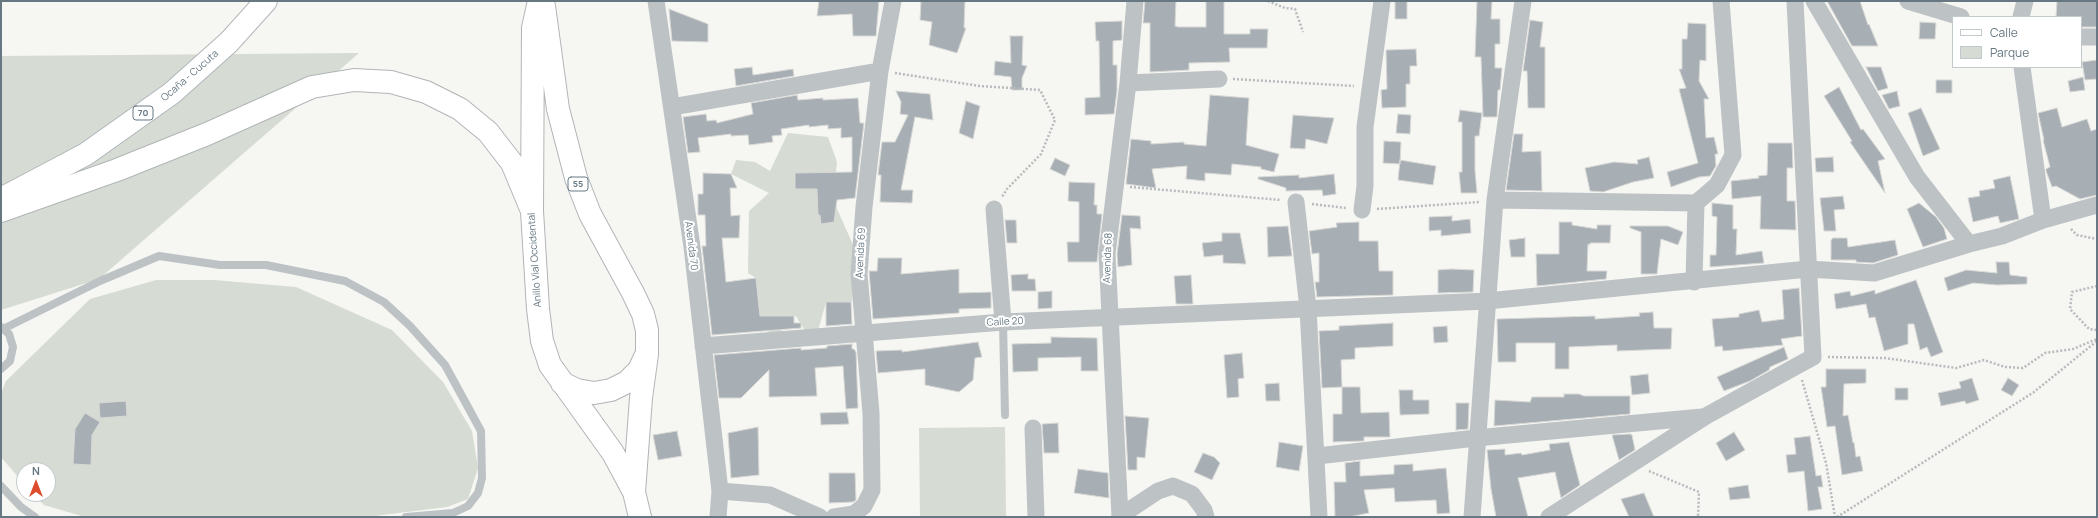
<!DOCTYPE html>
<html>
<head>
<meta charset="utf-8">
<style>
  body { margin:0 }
  #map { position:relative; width:2098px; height:518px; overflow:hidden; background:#f6f6f3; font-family:Manrope,sans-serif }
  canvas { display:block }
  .frame { position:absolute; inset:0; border:2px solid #677883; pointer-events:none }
  .legend { position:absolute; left:1952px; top:16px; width:130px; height:52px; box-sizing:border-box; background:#fff; border:1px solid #c2c9cd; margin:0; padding:5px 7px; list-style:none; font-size:12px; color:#677883 }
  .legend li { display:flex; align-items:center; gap:8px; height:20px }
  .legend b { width:20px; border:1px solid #c2c9cd }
  .north { position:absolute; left:16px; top:462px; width:40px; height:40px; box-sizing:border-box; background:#fff; border:1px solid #c2c9cd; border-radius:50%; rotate:0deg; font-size:11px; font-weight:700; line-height:16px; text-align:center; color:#677883 }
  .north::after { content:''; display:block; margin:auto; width:14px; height:18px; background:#dd4c2d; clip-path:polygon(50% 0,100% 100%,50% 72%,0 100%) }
</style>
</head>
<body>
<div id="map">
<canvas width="2098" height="518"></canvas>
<div class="frame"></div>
<ul class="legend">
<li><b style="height:5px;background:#fff"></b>Calle</li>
<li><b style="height:11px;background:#d6dbd3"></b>Parque</li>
</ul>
<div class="north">N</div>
</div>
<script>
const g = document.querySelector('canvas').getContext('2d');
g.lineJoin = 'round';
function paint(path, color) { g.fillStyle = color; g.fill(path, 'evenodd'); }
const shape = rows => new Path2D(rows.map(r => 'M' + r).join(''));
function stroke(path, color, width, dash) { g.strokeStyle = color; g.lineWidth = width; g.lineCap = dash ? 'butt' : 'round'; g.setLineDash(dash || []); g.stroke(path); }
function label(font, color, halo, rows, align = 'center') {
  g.font = font + ' Manrope,sans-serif'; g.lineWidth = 4; g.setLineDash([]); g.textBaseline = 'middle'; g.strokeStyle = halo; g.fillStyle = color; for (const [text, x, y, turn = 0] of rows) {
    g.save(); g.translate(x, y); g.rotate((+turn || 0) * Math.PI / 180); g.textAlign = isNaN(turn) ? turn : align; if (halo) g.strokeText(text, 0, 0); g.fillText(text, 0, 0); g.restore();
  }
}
paint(shape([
  [359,53,99,279,1,310,1,56],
  [788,133,828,137,837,162,835,181,826,184,854,247,852,302,826,302,818,331,805,331,796,316,781,316,782,335,762,330,756,278,748,273,749,211,769,193,731,174,736,160,755,162,770,171],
  [156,280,214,280,296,287,392,330,443,382,472,431,478,468,468,499,447,507,366,517,85,517,44,505,33,494,48,494,48,470,24,470,24,484,1,457,1,393,6,381,90,299],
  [1005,427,1006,517,920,517,919,428]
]), '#d6dbd3');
const building = shape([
  [819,1,879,1,876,36,853,36,852,14,817,16,819,1],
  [921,1,965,1,964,28,966,28,957,53,929,45,932,22,920,20,921,1],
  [1145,1,1176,1,1175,26,1178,27,1206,27,1206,1,1224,1,1224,34,1250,34,1250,29,1268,29,1267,48,1229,48,1230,62,1189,63,1189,70,1150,72,1150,23,1143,23,1145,1],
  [1395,1,1407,1,1407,19,1395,19,1395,1],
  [1477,1,1492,1,1491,19,1500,19,1500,44,1495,44,1495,68,1502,68,1500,90,1498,90,1497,117,1483,117,1481,57,1475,57,1477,1],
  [1827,1,1860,1,1868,25,1869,24,1878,46,1852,46,1827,1],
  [2057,1,2097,1,2097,27,2081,27,2081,17,2056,17,2057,1],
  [669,9,708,24,708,42,672,41,669,9],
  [1530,20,1543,22,1540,47,1545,47,1545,108,1528,108,1527,71,1523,71,1530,20],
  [1122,21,1122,40,1113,41,1113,65,1117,65,1117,91,1114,114,1085,115,1085,98,1100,97,1099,41,1096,41,1095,22,1122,21],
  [1920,22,1936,23,1935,39,1919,39,1920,22],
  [1688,23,1706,24,1706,61,1700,60,1699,81,1709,99,1704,99,1706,138,1714,137,1718,154,1715,154,1716,166,1710,176,1699,177,1671,187,1667,172,1698,163,1679,89,1686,88,1679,69,1682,69,1682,39,1687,39,1688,23],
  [1010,36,1023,36,1022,65,1027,66,1022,78,1022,90,1012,90,1011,77,994,75,995,61,1011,63,1010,36],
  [1416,49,1417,66,1410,66,1410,84,1406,84,1406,107,1382,108,1381,90,1387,89,1386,50,1416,49],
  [2097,60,2097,79,2085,80,2082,62,2097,60],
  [752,67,753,75,793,69,794,76,736,86,734,69,752,67],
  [1866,67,1881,67,1888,88,1878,91,1866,67],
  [2083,77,2085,90,2070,92,2068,81,2083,77],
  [1936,80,1952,80,1952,93,1936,93,1936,80],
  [1839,87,1861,130,1863,129,1885,159,1878,161,1885,193,1850,142,1852,141,1824,96,1839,87],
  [896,91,930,94,933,120,915,117,901,190,913,190,912,203,880,202,881,175,878,175,882,142,895,142,908,115,900,114,901,102,896,91],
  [1897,91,1900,106,1889,109,1882,95,1897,91],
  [797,95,798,100,823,98,823,100,858,98,860,123,864,123,855,198,837,200,834,222,821,224,820,215,818,215,817,189,795,189,795,173,852,172,852,137,841,138,841,128,828,129,828,125,809,127,809,125,781,129,782,135,772,136,773,142,749,145,748,135,731,136,731,134,698,138,700,152,688,153,683,117,706,114,707,121,716,120,717,123,753,114,751,103,797,95],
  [1210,95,1249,98,1246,145,1279,154,1274,172,1261,169,1261,167,1232,164,1231,175,1205,173,1205,181,1186,179,1187,166,1152,169,1156,188,1126,184,1131,139,1151,141,1151,144,1184,142,1184,144,1206,146,1210,95],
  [966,101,980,106,973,139,959,133,966,101],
  [1921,108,1940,149,1923,156,1908,113,1921,108],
  [2057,108,2062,127,2087,119,2091,131,2097,129,2097,195,2080,199,2056,186,2052,187,2046,171,2046,169,2050,167,2043,140,2044,140,2038,113,2057,108],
  [1460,110,1482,113,1479,136,1475,136,1475,171,1477,193,1461,193,1459,172,1462,172,1462,122,1458,122,1460,110],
  [1398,114,1411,115,1410,134,1396,133,1398,114],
  [1293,115,1334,118,1327,144,1306,139,1305,149,1290,148,1293,115],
  [1514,134,1523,134,1522,152,1541,151,1542,191,1506,190,1514,134],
  [1384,141,1401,142,1400,164,1383,163,1384,141],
  [1768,143,1792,143,1793,168,1787,168,1787,201,1795,201,1796,230,1760,229,1761,196,1732,199,1731,181,1759,178,1758,176,1767,175,1768,143],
  [1649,157,1654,178,1633,182,1603,192,1590,191,1585,168,1614,162,1638,164,1637,160,1649,157],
  [1833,157,1834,172,1816,172,1815,158,1833,157],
  [1055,158,1070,165,1065,176,1050,169,1055,158],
  [1400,160,1436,166,1433,185,1398,180,1400,160],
  [703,173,731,174,737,188,730,188,731,216,740,215,739,238,722,238,726,282,756,278,760,316,794,316,794,323,801,323,801,328,712,335,702,246,706,246,705,215,698,215,698,194,703,194,703,173],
  [1334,174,1336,194,1323,196,1322,190,1286,191,1286,188,1258,179,1258,177,1299,175,1299,178,1334,174],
  [2010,176,2019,219,2000,223,1998,216,1973,222,1968,198,1980,196,1979,191,1995,188,1993,180,2010,176],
  [1069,182,1095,183,1094,205,1097,205,1097,214,1102,214,1097,262,1068,262,1067,242,1079,242,1079,202,1068,201,1069,182],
  [1843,196,1845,209,1834,210,1836,231,1824,231,1820,198,1843,196],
  [1712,203,1733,205,1733,229,1737,229,1736,255,1762,251,1764,263,1710,267,1710,255,1716,255,1717,217,1712,216,1712,203],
  [1919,203,1936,217,1944,228,1947,239,1923,247,1907,209,1919,203],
  [1122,215,1140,216,1141,229,1130,228,1132,265,1118,267,1117,254,1122,215],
  [1452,216,1452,221,1470,219,1471,233,1441,236,1441,230,1429,231,1429,217,1452,216],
  [1005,220,1016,220,1017,243,1007,243,1005,220],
  [1359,222,1359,241,1378,241,1379,271,1393,271,1393,295,1317,297,1315,282,1319,282,1319,253,1312,254,1309,231,1337,227,1336,223,1359,222],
  [1559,222,1572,222,1572,225,1597,229,1597,225,1611,225,1610,243,1590,243,1590,245,1588,244,1587,271,1607,271,1606,279,1537,286,1536,254,1559,254,1559,222],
  [1288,226,1292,256,1268,257,1267,227,1288,226],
  [1630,226,1668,226,1683,232,1678,245,1661,239,1657,274,1641,274,1641,232,1630,228,1630,226],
  [1222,233,1240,233,1246,264,1223,263,1223,255,1204,257,1202,243,1222,241,1222,233],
  [1525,238,1525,257,1511,257,1509,240,1525,238],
  [1833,238,1847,238,1848,247,1895,240,1898,255,1873,263,1856,262,1856,260,1831,260,1831,240,1833,238],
  [878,258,902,258,901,274,959,269,959,293,991,292,991,308,959,309,959,313,873,319,869,271,877,271,878,258],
  [1996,262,2009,262,2010,275,2027,277,2027,284,1997,285,1973,283,1948,291,1944,278,1966,270,1997,273,1996,262],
  [1451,269,1474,270,1473,292,1438,293,1438,270,1451,269],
  [1028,274,1028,279,1035,279,1036,291,1012,291,1011,275,1028,274],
  [1191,275,1193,304,1176,304,1174,276,1191,275],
  [1916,280,1943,352,1931,357,1927,347,1920,350,1914,324,1908,324,1908,344,1884,351,1875,317,1869,318,1866,304,1836,309,1834,294,1850,291,1851,296,1875,290,1875,294,1916,280],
  [1799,288,1802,336,1781,339,1783,345,1723,351,1722,346,1715,347,1712,319,1739,317,1739,314,1759,310,1762,322,1784,319,1782,290,1799,288],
  [1052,291,1052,308,1038,309,1038,292,1052,291],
  [826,302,851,302,852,324,826,326,826,302],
  [1653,312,1654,328,1672,328,1671,349,1617,351,1617,345,1569,347,1569,369,1555,369,1555,343,1516,343,1516,362,1498,362,1497,319,1595,316,1595,319,1640,316,1639,313,1653,312],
  [1393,323,1393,346,1355,348,1355,359,1341,360,1342,387,1322,388,1319,331,1339,330,1339,326,1393,323],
  [1447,326,1448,342,1434,343,1433,327,1447,326],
  [1051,337,1097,338,1098,371,1081,371,1081,357,1038,358,1038,371,1013,372,1012,344,1051,343,1051,337],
  [978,342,982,357,975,358,973,380,959,392,925,385,925,369,878,373,876,351,902,350,902,352,978,342],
  [852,344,852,349,854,349,856,352,858,408,846,409,843,366,815,368,817,396,769,397,769,370,741,398,719,398,714,355,801,348,801,350,827,348,827,346,852,344],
  [1784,347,1788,359,1770,367,1769,370,1750,381,1724,391,1717,377,1784,347],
  [1242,353,1244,378,1238,379,1239,397,1227,398,1224,355,1242,353],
  [1826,369,1866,369,1866,383,1844,384,1843,416,1848,415,1853,443,1854,442,1856,457,1860,456,1863,471,1842,475,1835,426,1827,427,1821,387,1826,387,1826,369],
  [1648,374,1650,393,1632,395,1630,376,1648,374],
  [1972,378,1979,400,1966,404,1965,401,1941,406,1938,393,1961,388,1959,382,1972,378],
  [2008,378,2019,385,2012,396,2001,390,2008,378],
  [1279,383,1280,401,1266,401,1265,384,1279,383],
  [1342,387,1360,387,1361,413,1389,412,1390,437,1364,437,1364,441,1333,442,1333,414,1342,414,1342,387],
  [1895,388,1908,388,1908,400,1895,400,1895,388],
  [1399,390,1413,390,1413,400,1429,400,1429,414,1400,415,1399,390],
  [1564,394,1579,394,1584,396,1630,396,1630,414,1494,426,1495,400,1530,402,1532,397,1564,397,1564,394],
  [126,401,127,416,100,418,99,403,126,401],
  [1456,403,1469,403,1468,429,1456,430,1456,403],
  [847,412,849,424,821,425,820,413,847,412],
  [85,413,100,422,92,435,91,465,73,464,75,429,85,413],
  [1125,416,1149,418,1145,458,1137,457,1137,470,1128,470,1125,416],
  [1058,423,1059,453,1044,453,1042,424,1058,423],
  [758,427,759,475,731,478,728,433,758,427],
  [677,431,682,456,658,460,653,435,677,431],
  [1734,432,1745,450,1726,461,1716,443,1734,432],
  [1630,434,1632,435,1635,450,1619,460,1612,435,1630,434],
  [1810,436,1816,476,1821,475,1823,487,1818,487,1822,509,1808,511,1804,471,1788,473,1786,455,1796,454,1794,438,1810,436],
  [1279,442,1303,446,1299,471,1276,467,1279,442],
  [1569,442,1580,485,1561,498,1555,472,1518,478,1528,517,1496,517,1491,489,1487,450,1505,449,1505,455,1521,453,1522,455,1550,450,1549,444,1569,442],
  [1203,453,1214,457,1220,463,1212,480,1194,472,1203,453],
  [1360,461,1360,476,1394,474,1394,465,1413,464,1413,471,1446,468,1450,513,1437,514,1436,500,1395,502,1394,488,1364,490,1369,513,1349,517,1335,517,1334,482,1346,482,1345,463,1360,461],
  [1078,469,1108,473,1109,498,1074,493,1078,469],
  [829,473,855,473,856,500,853,502,829,503,829,473],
  [1748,485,1750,498,1730,500,1728,488,1748,485],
  [1644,493,1654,517,1629,517,1621,499,1644,493]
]);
paint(building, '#a7afb4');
stroke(building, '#d8d8d6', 1);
const primary = shape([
  [1,199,86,154,172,93,229,42,266,1]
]);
const highway = shape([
  [539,1,533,28,532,211,538,309,542,341,550,365,613,453,634,492,640,517],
  [544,6,558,109,576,178,590,214,633,293,643,314,647,330,647,354,641,398,634,492],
  [1,211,117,170,207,134,312,87,354,80,391,82,426,92,460,109,488,132,512,163,532,211],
  [562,383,577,390,594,393,611,390,627,382,639,370,645,357]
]);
stroke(primary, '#b1b6ba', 24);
stroke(highway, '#b1b5b8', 24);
stroke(shape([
  [1268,1,1285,8,1295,9,1303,32],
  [895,73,980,86,1040,90,1055,120,1041,154,1007,189,1002,197],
  [1233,79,1354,86],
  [1130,187,1281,200],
  [1312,204,1346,208],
  [1377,209,1480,202],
  [2071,229,2077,235,2097,239],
  [2097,286,2072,292,2070,309,2089,329,2097,330],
  [1828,357,1885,358,1956,368,1984,360,2005,367,2023,368,2045,353,2073,349,2097,339],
  [1802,380,1826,463,1835,517],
  [1649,471,1699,492,1698,517],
  [1837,517,2034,392,2097,341]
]), '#b8bbbd', 2.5, [2, 2]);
stroke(shape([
  [1003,322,1005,415],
  [1,327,9,334,13,347,10,361,1,369],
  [3,329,100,281,159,256,220,265,266,265,345,281,384,302,410,326,445,365,481,431,482,478,478,493,468,506,453,513,406,517],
  [1,486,21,507,35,517]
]), '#bdc2c5', 8);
stroke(shape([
  [656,1,692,247,720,491,718,517],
  [1814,1,1917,177,1969,244],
  [1908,1,1961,17],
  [2021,17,2025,1],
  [2081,37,2097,37],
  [2022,67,2043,220],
  [1128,83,1219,79],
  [672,107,880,71],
  [1495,200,1696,203],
  [1296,202,1308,308,1319,517],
  [994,209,1003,322],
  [1362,210,1365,186,1365,127,1382,1],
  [1694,282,1696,203,1717,185,1733,155,1721,1],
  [703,346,1003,322,1487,301,1808,269,1874,273,1969,244,2002,236,2043,220,2097,205],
  [1033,428,1036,517],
  [1317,456,1476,438,1702,417],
  [720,491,770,495,820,517],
  [1120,516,1158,491,1173,486,1192,494,1204,510,1206,517],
  [834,517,854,514,864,506,872,490,871,413,859,274,864,207,880,71,893,1],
  [1120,517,1107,254,1128,83,1135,1],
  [1472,517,1495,200,1523,1],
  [1549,517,1706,416,1813,357,1795,1]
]), '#bdc2c5', 17);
stroke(primary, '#fff', 22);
stroke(highway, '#fff', 22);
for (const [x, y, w] of [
  [143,113,20],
  [578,184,20]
]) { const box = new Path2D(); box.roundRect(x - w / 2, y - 7, w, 14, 3); g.fillStyle = '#fff'; g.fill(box); stroke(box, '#677883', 1); }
label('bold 9px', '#677883', null, [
  ["70",143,113],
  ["55",578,184]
]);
label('10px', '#677883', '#fff', [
  ["Ocaña - Cucuta",190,76,-41],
  ["Avenida 70",691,246,83],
  ["Avenida 69",861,253,-87],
  ["Avenida 68",1108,258,-88],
  ["Anillo Vial Occidental",535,260,-94],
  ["Calle 20",1005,322,-3]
]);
</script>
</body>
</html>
